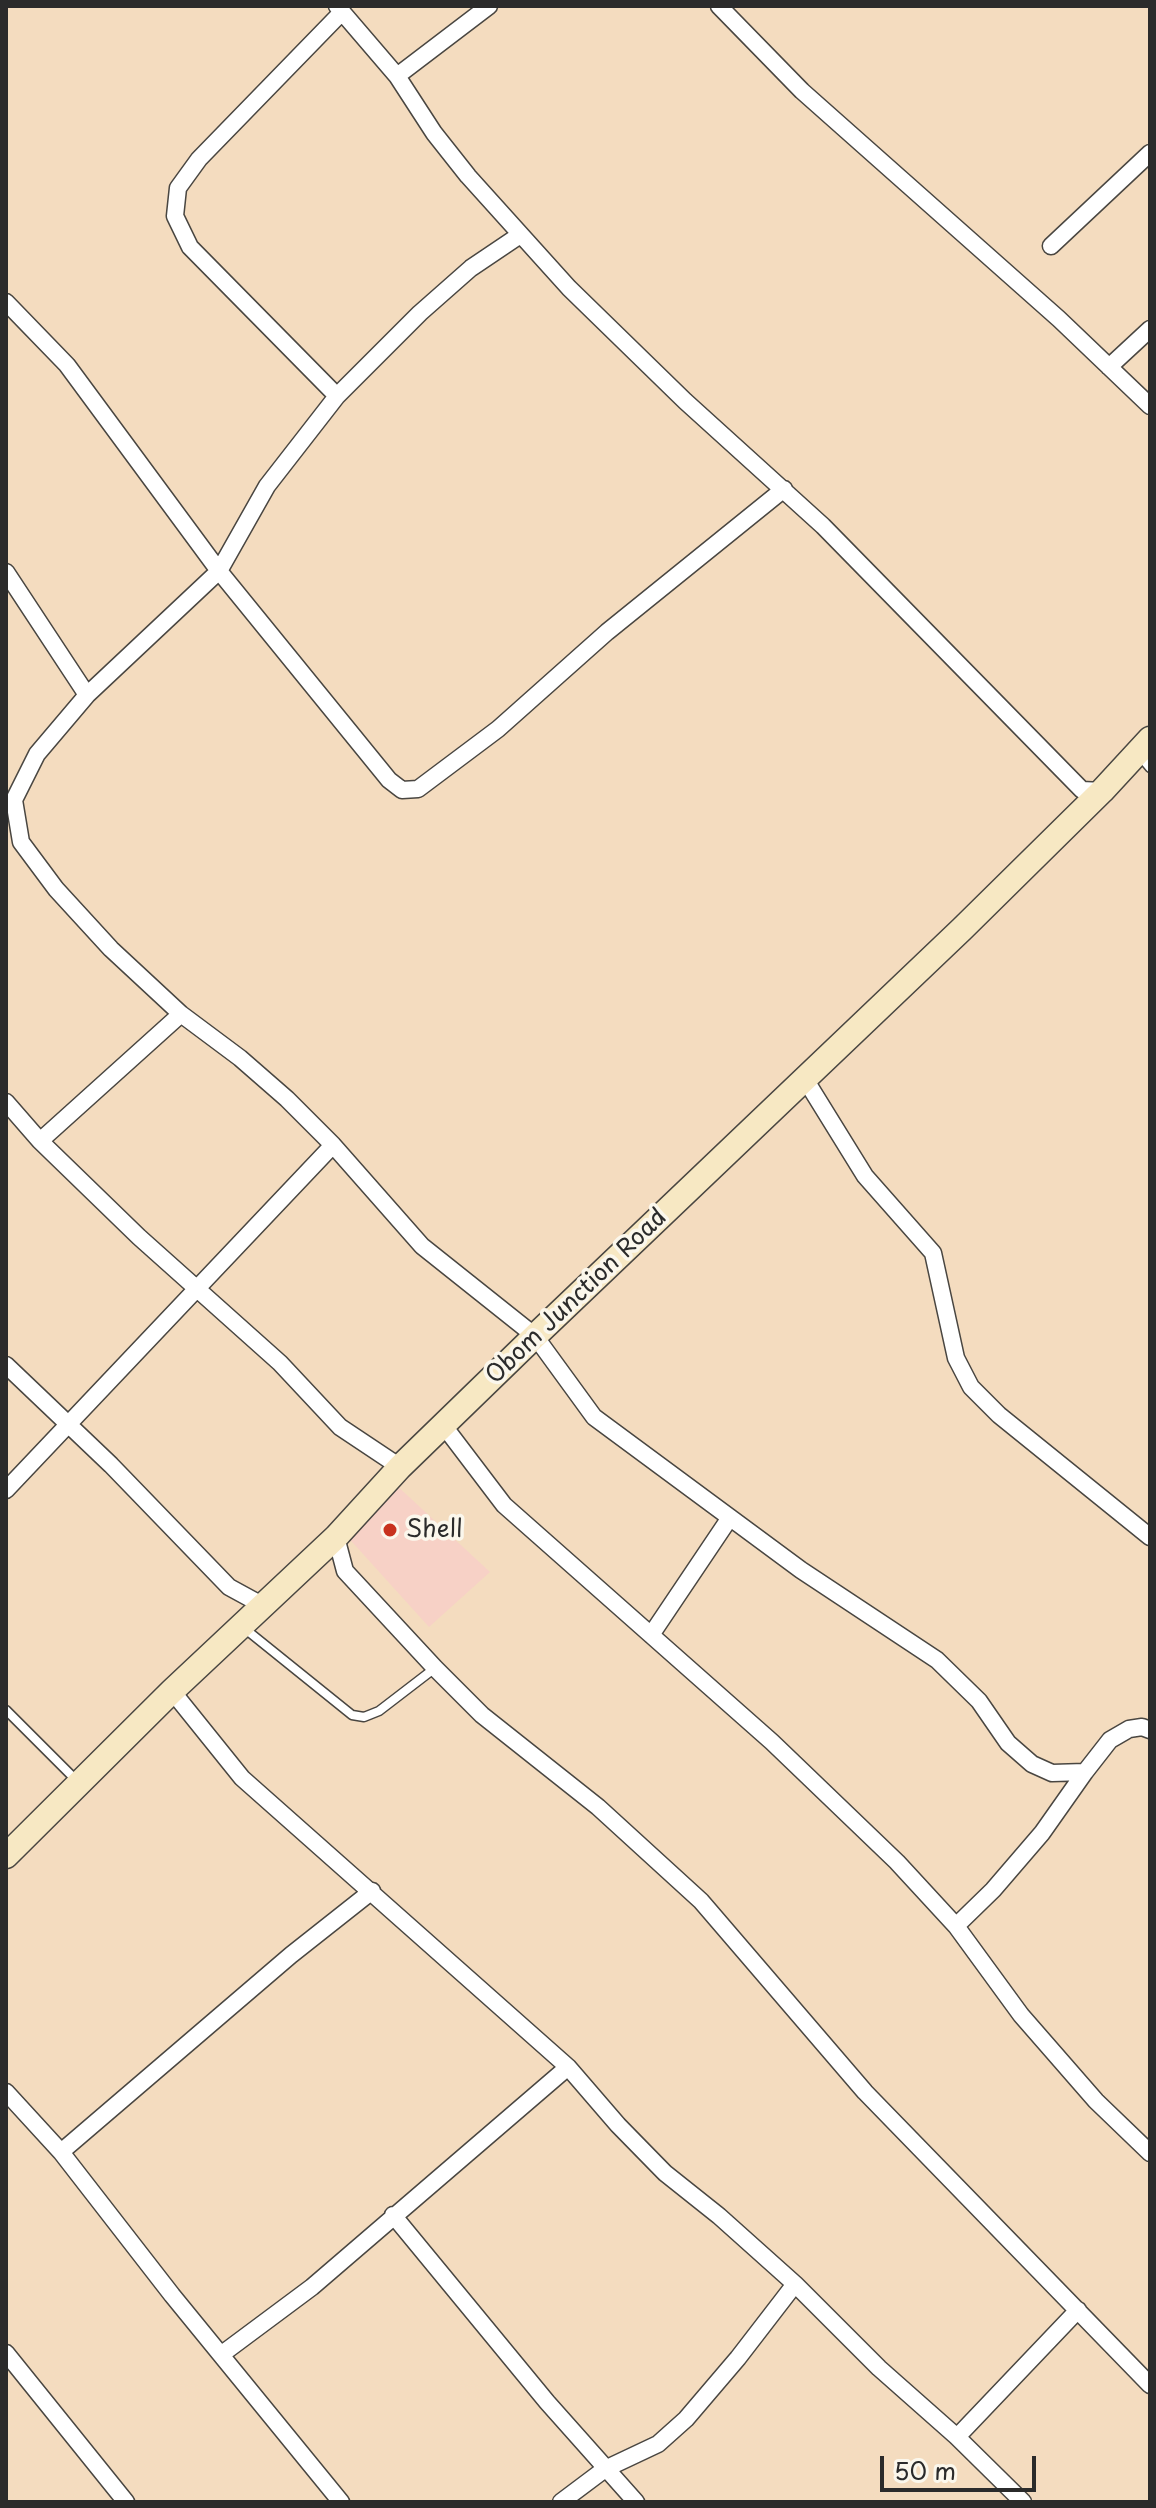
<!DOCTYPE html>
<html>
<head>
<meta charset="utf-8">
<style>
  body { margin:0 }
  #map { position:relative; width:1156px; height:2508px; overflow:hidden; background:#f4dcbf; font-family:"Playpen Sans",sans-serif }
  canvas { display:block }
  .frame { position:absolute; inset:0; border:8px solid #2b2b2b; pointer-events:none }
  .scale { position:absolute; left:880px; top:2456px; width:156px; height:36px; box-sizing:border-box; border:4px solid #2b2b2b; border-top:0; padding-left:10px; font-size:24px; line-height:28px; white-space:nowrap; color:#2b2b2b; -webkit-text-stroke:6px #fbf7ec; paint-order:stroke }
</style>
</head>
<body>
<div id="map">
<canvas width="1156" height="2508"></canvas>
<div class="frame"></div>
<div class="scale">50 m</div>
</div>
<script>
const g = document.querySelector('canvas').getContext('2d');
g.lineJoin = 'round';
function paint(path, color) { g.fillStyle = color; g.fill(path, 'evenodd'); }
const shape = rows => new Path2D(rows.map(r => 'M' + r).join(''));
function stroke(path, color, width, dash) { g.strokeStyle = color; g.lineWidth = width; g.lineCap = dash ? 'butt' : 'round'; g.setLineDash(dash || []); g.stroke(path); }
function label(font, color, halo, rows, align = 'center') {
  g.font = font + ' "Playpen Sans",sans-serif'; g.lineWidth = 7; g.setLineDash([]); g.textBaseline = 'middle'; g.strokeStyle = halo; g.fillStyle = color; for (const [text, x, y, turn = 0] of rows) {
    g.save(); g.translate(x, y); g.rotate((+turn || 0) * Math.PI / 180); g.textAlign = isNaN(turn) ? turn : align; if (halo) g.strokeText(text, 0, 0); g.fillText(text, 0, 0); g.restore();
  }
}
paint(shape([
  [393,1482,490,1572,429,1627,344,1533]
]), '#f7d1c6');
const lane = shape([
  [1140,756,1150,768],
  [244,1628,352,1715,364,1717,379,1711,435,1668],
  [6,1710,78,1782]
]);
const street = shape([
  [337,6,397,76,434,133,468,176,569,288,685,401,823,526,1082,790,1102,791],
  [719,6,802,91,1059,319,1150,406],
  [397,76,489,6],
  [520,235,471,268,420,313,337,396,267,486,219,571,87,695,37,754,14,800,21,842,56,889,111,949,181,1014,240,1058,287,1099,333,1145,422,1246,535,1336,594,1417,801,1570,937,1660,979,1701,1008,1743,1032,1764,1052,1773,1085,1772,1110,1740,1129,1729,1142,1727,1150,1730],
  [1051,246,1150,153],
  [6,302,67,365,219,571,389,780,402,790,418,789,498,729,607,632,784,489],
  [1109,367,1150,329],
  [337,396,190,247,175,216,178,188,199,159,342,12],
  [6,572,87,695],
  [805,1079,865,1176,933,1253,956,1358,971,1387,999,1415,1150,1537],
  [6,1102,40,1141,139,1237,280,1363,340,1427,400,1467],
  [40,1141,181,1014],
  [6,1365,111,1465,229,1587,262,1605],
  [444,1426,504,1505,772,1742,897,1862,956,1926,1021,2015,1096,2101,1150,2153],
  [6,1490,333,1145],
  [336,1537,345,1571,435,1668,482,1715,598,1807,701,1901,865,2092,1150,2385],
  [651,1635,729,1519],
  [172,1691,242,1778,568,2067,618,2125,665,2173,719,2216,795,2284,879,2368,957,2437,1023,2502],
  [956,1926,993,1890,1042,1833,1085,1772],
  [6,2092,61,2152,172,2295,341,2502],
  [61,2152,291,1955,372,1891],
  [393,2215,547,2402,636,2502],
  [6,2353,126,2502],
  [222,2354,312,2287,568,2067],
  [957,2437,1078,2310],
  [561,2502,605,2469,658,2444,686,2419,738,2358,795,2284]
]);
const secondary = shape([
  [6,1856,172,1691,336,1537,400,1467,535,1336,962,929,1102,791,1150,739]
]);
stroke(lane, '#494641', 11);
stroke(street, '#494641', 19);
stroke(secondary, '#494641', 27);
stroke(lane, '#fff', 8);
stroke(street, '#fff', 16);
stroke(secondary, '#f7e8c3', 24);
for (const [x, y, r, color] of [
  [390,1530,8,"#c8321e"]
]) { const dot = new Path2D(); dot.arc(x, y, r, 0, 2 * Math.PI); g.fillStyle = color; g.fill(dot); stroke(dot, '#fbf7ec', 3); }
label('24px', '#2b2b2b', '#fbf7ec', [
  ["Obom Junction Road",577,1297,-44]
]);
label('24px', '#2b2b2b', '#fbf7ec', [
  ["Shell",406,1530]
], 'left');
</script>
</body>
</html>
